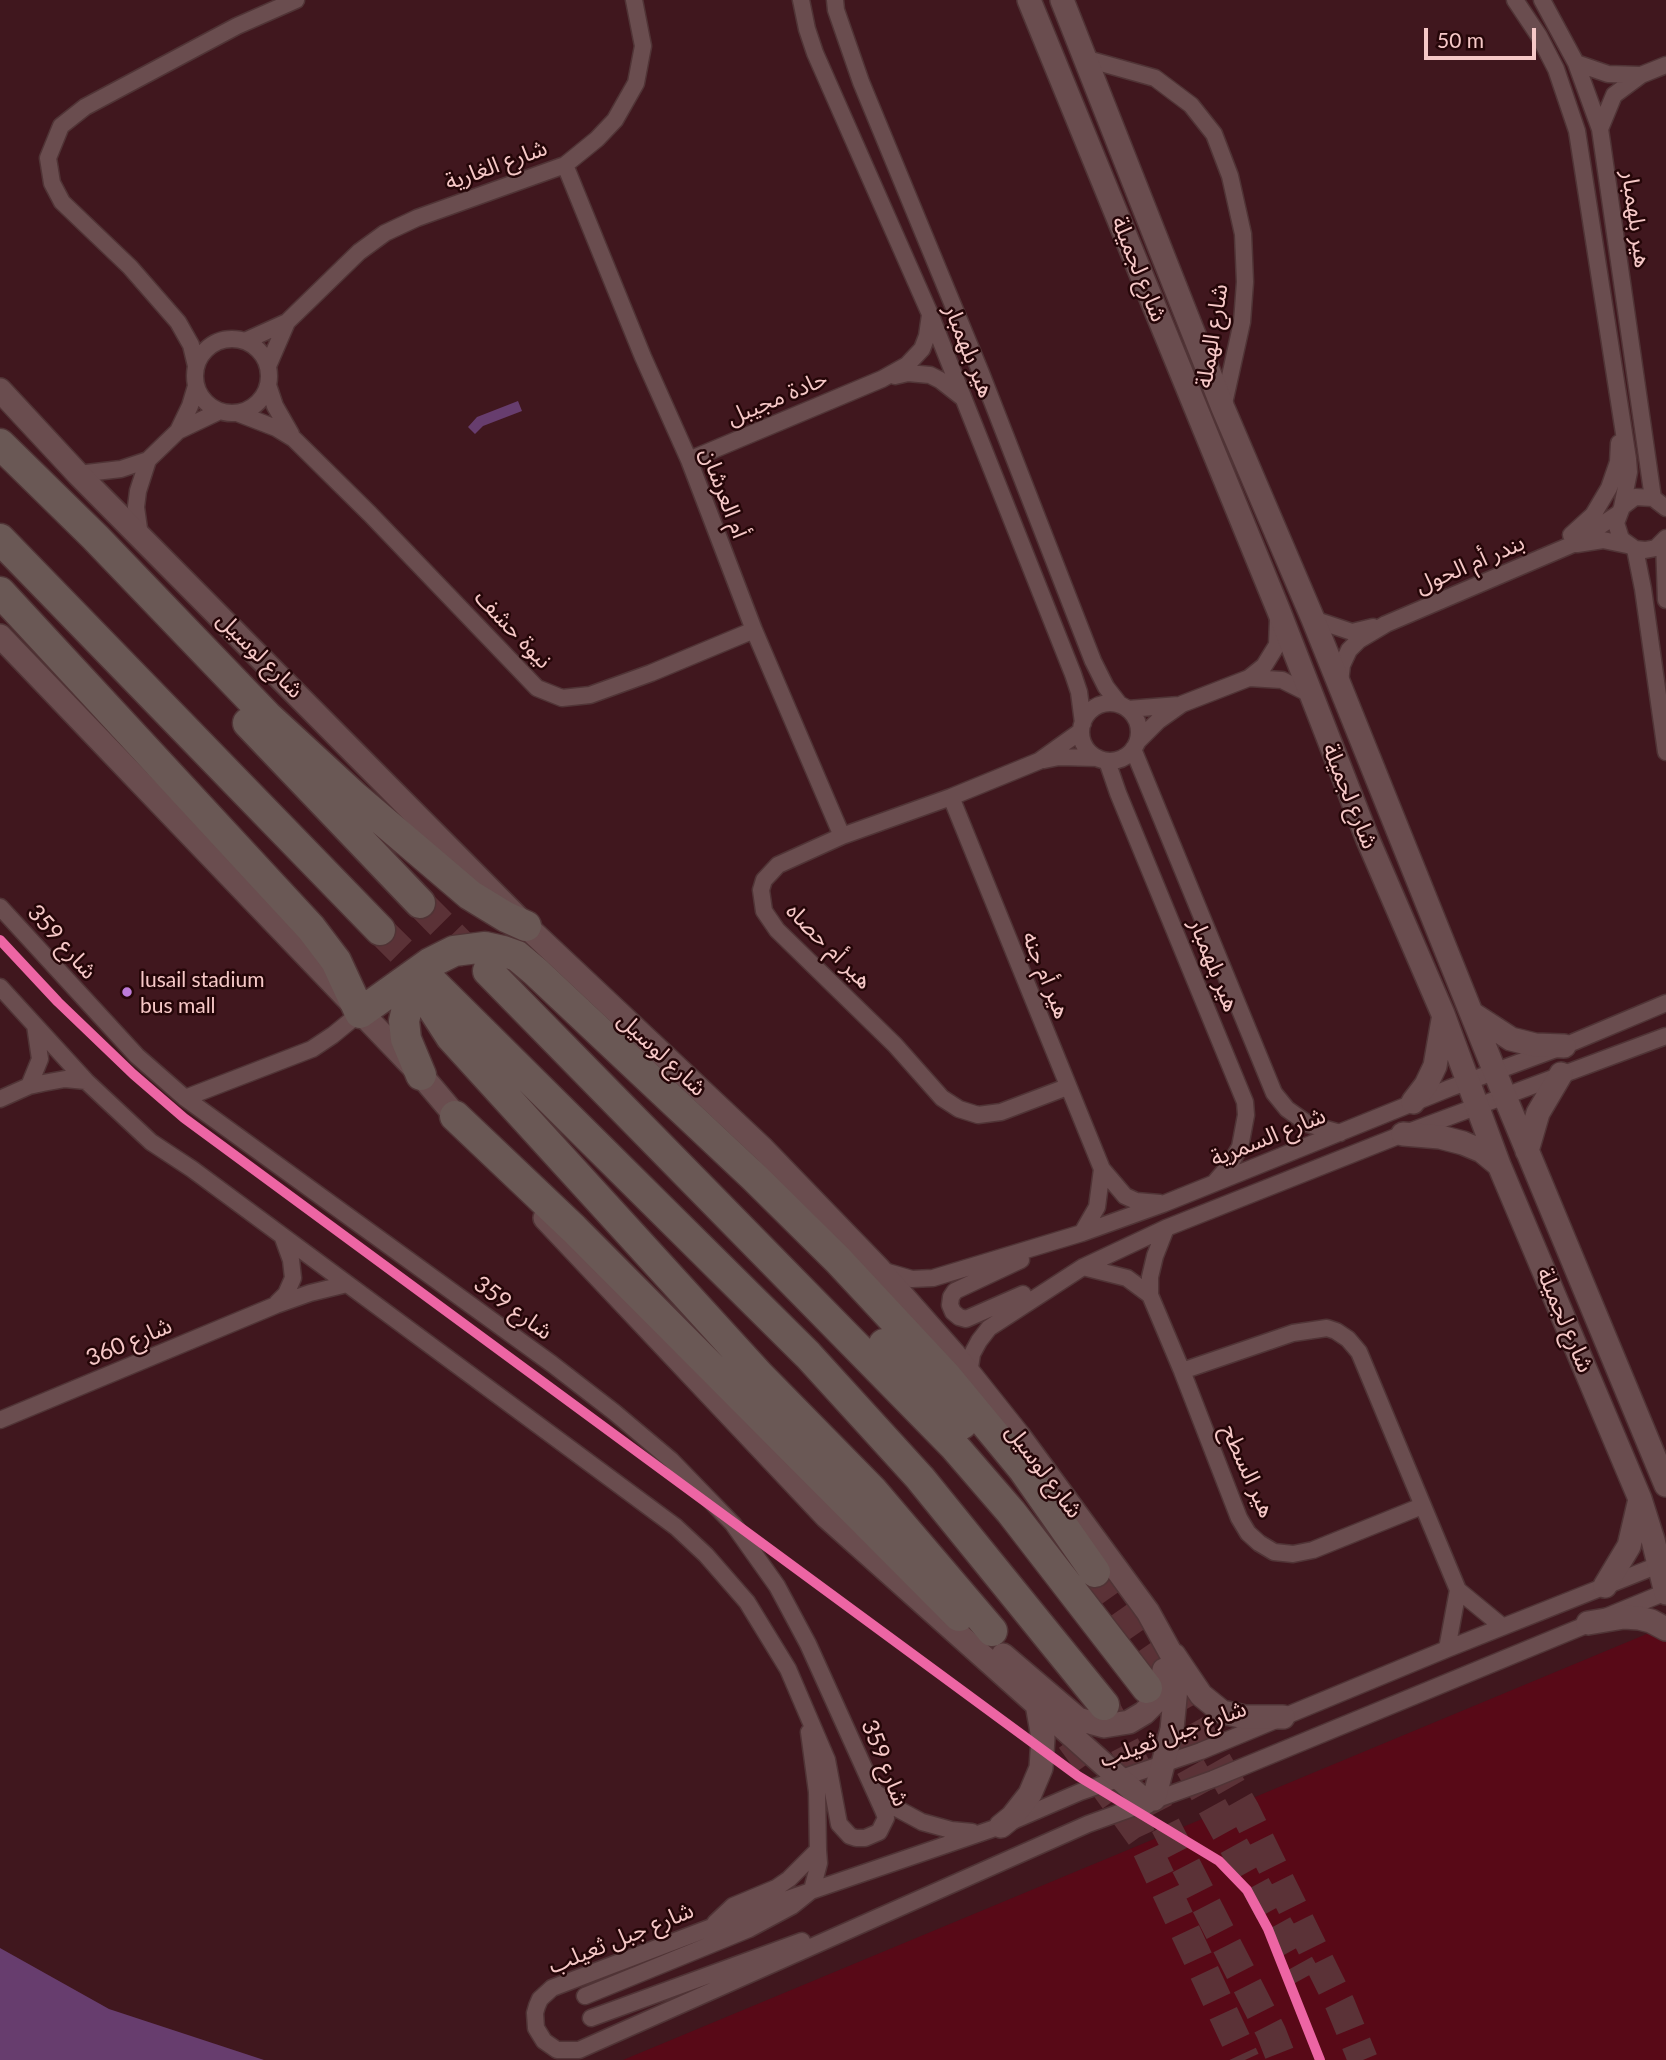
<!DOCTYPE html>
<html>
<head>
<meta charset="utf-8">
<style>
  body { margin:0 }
  #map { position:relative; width:1666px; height:2060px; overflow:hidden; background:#40171e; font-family:Lato,sans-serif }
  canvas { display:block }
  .scale { position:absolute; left:1424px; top:28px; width:112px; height:32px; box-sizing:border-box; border:4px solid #f6c8c7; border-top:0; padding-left:9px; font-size:21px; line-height:24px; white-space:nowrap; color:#f6c8c7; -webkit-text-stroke:5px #250608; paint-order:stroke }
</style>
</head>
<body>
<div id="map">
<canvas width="1666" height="2060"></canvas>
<div class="scale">50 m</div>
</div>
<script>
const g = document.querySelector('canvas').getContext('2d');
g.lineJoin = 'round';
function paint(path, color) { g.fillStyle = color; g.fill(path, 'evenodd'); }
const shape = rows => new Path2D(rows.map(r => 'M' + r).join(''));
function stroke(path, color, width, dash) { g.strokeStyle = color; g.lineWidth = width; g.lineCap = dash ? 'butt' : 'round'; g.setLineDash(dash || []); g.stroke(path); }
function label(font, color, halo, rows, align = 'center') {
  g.font = font + ' Lato,"Noto Sans Arabic",sans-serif'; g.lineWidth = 5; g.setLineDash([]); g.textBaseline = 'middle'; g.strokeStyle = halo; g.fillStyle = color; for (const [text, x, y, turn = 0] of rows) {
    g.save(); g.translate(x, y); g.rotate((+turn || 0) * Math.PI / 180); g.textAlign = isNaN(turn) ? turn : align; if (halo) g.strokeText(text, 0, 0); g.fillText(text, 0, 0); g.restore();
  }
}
paint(shape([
  [1666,1626,1666,2060,623,2060]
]), '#580917');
paint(shape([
  [518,401,522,411,483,426,475,434,468,427,477,417],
  [0,1948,109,2009,264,2060,0,2060]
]), '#673d6e');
stroke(shape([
  [420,903,480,964],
  [380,930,426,976],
  [1095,1572,1167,1675,1244,1809,1340,2004,1363,2060],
  [1147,1688,1306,1977],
  [1104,1705,1271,2032,1282,2060],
  [1071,1739,1141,1836,1245,2060]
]), '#5b3237', 30, [30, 15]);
const street = shape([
  [801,0,807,29,815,53,930,314,1073,674,1079,692,1083,723],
  [835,0,836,10,861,82,981,373,1093,661,1106,687,1120,705],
  [1515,0,1539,36,1556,69,1577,131,1628,459,1629,472,1622,507],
  [1542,0,1576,63,1600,129,1653,498],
  [1087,59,1155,78,1191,105,1214,134,1230,176,1243,234,1245,282,1242,322,1223,408],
  [1576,63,1608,74,1641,75],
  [1600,129,1614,95,1641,75,1666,65],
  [565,165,643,357,689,460,754,630,842,836],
  '195 376a37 37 0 1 1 74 0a37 37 0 1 1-74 0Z',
  [245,341,287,322,359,252,385,233,417,218,565,165,597,139,615,120,636,83,643,46,634,0],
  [196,366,191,345,178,322,130,267,62,202,52,183,48,158,61,126,85,107,237,26,296,0],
  [268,366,287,322],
  [895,376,908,373,930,375,940,380,963,398],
  [268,385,275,406,291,434],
  [237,413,276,428,294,439,370,514,537,688,562,698,590,695,651,673,754,630],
  [178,431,220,411],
  [689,460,882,379,907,365,922,349,927,336,930,315],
  [78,474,121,469,148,460,178,431,190,406,196,386],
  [1666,508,1653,498,1635,497,1622,507,1616,523,1621,539,1635,549,1645,550,1656,548,1666,538],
  [1571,535,1593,515,1609,488,1618,462,1619,443],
  [140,536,136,507,138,491,148,460],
  [1664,541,1666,600],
  [1577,544,1603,540,1627,545],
  [1635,549,1643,589,1666,752],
  [1313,619,1352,632,1373,627],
  [1249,678,1282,680,1310,694],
  [1340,682,1342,665,1349,650,1359,640,1386,624,1571,545,1618,514],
  '1081 732a29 29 0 1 1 58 0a29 29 0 1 1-58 0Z',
  [1128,709,1179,705],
  [1138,741,1158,721,1182,704,1249,678,1264,666,1277,645,1278,619],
  [1133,749,1274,1093,1287,1109,1308,1124,1340,1133],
  [1044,760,1059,757,1098,758],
  [1107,761,1118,793,1245,1102,1246,1115,1240,1147,1229,1166,1216,1181],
  [951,797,1102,1169,1125,1196,1136,1201,1160,1203],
  [0,907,137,1056,185,1098,552,1364,614,1412,671,1460,733,1524,777,1586,808,1644,883,1810,886,1818,879,1832,865,1838,856,1838,850,1836,839,1824,827,1760,788,1669,747,1602,706,1555,676,1527,192,1169,151,1142,86,1081,0,987],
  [29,1086,40,1059,35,1025],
  [1067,1087,1001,1112,978,1115,959,1109,942,1098,895,1045,777,930,764,911,761,890,764,880,778,865,842,836,951,797,1039,761,1081,731],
  [185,1098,312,1049,333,1035,360,1013],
  [0,1099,29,1086,43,1083,65,1079,86,1081],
  [1166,1228,1155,1256,1150,1277,1150,1295,1182,1371,1239,1518,1248,1533,1259,1543,1274,1552,1293,1554,1313,1550,1422,1506],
  [1082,1233,1097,1207,1102,1169],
  [1021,1260,955,1291,951,1297,950,1305,953,1312,959,1317,966,1319,1023,1294],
  [1083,1267,1127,1278,1150,1295],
  [881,1270,912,1279,933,1278,1082,1233,1163,1204,1450,1088,1564,1046,1666,1003],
  [277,1303,286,1294,293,1278,291,1260,283,1238],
  [1182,1371,1293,1333,1327,1328,1336,1331,1348,1339,1359,1352,1458,1590,1503,1627],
  [969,1374,972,1354,979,1341,989,1328,1083,1267,1166,1228,1403,1134,1666,1036],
  [0,1420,276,1305,310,1293,347,1284],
  [1666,1562,1447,1649,1201,1751,1080,1792,1001,1826,767,1906,552,1988,540,1999,537,2006,535,2013,536,2028,544,2041,557,2050,579,2050,1088,1824,1213,1779,1666,1592],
  [1447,1649,1458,1590],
  [878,1794,896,1808,922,1822,951,1830,972,1832],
  [715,1923,733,1906,776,1888,789,1879,818,1850,817,1792,809,1732],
  [585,1996,749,1929,792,1906,812,1890,819,1863,818,1850],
  [591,2018,802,1941]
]);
const secondary = shape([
  [1029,0,1278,609,1368,840,1443,1014,1499,1165,1640,1499,1653,1540,1666,1593],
  [1062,0,1223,408,1313,619,1505,1097,1666,1485],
  [0,390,78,474,526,926,763,1149,879,1269,953,1353,1019,1436,1148,1612,1174,1659,1176,1688,1172,1729,1154,1799],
  [0,636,421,1075,465,1127],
  [1474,1015,1511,1039,1535,1045,1564,1046],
  [1413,1102,1426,1085,1435,1066,1443,1020],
  [1403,1134,1440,1137,1463,1143,1482,1151,1499,1165],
  [1527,1151,1538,1113,1561,1074],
  [545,1218,827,1517,1146,1802],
  [1605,1586,1629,1546,1640,1499],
  [1588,1623,1624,1617,1639,1618,1651,1621,1666,1629],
  [1003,1655,1078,1719,1104,1726,1129,1722,1144,1713,1156,1701,1161,1687,1164,1670],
  [1174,1655,1201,1695,1222,1712,1245,1717,1283,1717],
  [1001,1826,1012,1817,1030,1794,1041,1768,1043,1738,1037,1704]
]);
const highway = shape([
  [0,444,95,537,267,716,355,797,470,895,506,917,526,926],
  [0,539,380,930],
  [0,592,311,928,336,961,360,1013,430,963,454,951,485,947,503,951,517,956,536,972,754,1177,838,1260,947,1377,1023,1469,1095,1572],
  [248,723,420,903],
  [488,971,954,1446,1011,1512,1147,1688],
  [415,974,404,1021,406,1039,421,1075],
  [426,976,808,1355,920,1478,1104,1705],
  [426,977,433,1009,451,1037,760,1376,872,1490,992,1631],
  [455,1116,574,1229,959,1616],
  [884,1344,962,1424]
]);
stroke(street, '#503436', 19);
stroke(secondary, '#503436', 26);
stroke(highway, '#503436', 33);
stroke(street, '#6a4d4f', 16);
stroke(secondary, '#6a4d4f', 23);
stroke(highway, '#6a5855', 30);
stroke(shape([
  [0,940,58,1002,133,1074,184,1118,1078,1776,1219,1861,1247,1890,1268,1929,1320,2060]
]), '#ed65a4', 10);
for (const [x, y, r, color] of [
  [127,992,6,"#bd7bd9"]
]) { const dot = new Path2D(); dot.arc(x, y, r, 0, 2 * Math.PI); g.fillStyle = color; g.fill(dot); stroke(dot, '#250608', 2.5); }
label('21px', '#f6c8c7', '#250608', [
  ["lusail stadium",140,980],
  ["bus mall",140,1006]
], 'left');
label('23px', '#f6c8c7', '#250608', [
  ["شارع الغارية",496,165,-20],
  ["هير بلهمبار",1636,219,82],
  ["شارع لجميلة",1139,269,68],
  ["شارع الهملة",1212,336,-81],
  ["هير بلهمبار",969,351,68],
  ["حادة مجيبل",777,398,-23],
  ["أم العرشان",724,493,69],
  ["بندر أم الحول",1470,564,-23],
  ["نيوة حشف",513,629,46],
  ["شارع لوسيل",260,655,45],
  ["شارع لجميلة",1350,796,68],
  ["شارع 359",62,942,48],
  ["هير أم حصاه",829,946,45],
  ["هير بلهمبار",1214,965,68],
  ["هير أم جنه",1046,975,68],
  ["شارع لوسيل",662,1054,43],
  ["شارع السمرية",1268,1137,-22],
  ["شارع 359",513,1308,36],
  ["شارع لجميلة",1565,1320,67],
  ["شارع 360",129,1342,-23],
  ["شارع لوسيل",1044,1471,53],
  ["هير السطح",1248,1471,66],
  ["شارع جبل ثعيلب",1173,1734,-20],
  ["شارع 359",885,1763,68],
  ["شارع جبل ثعيلب",621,1938,-22]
]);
</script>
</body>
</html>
